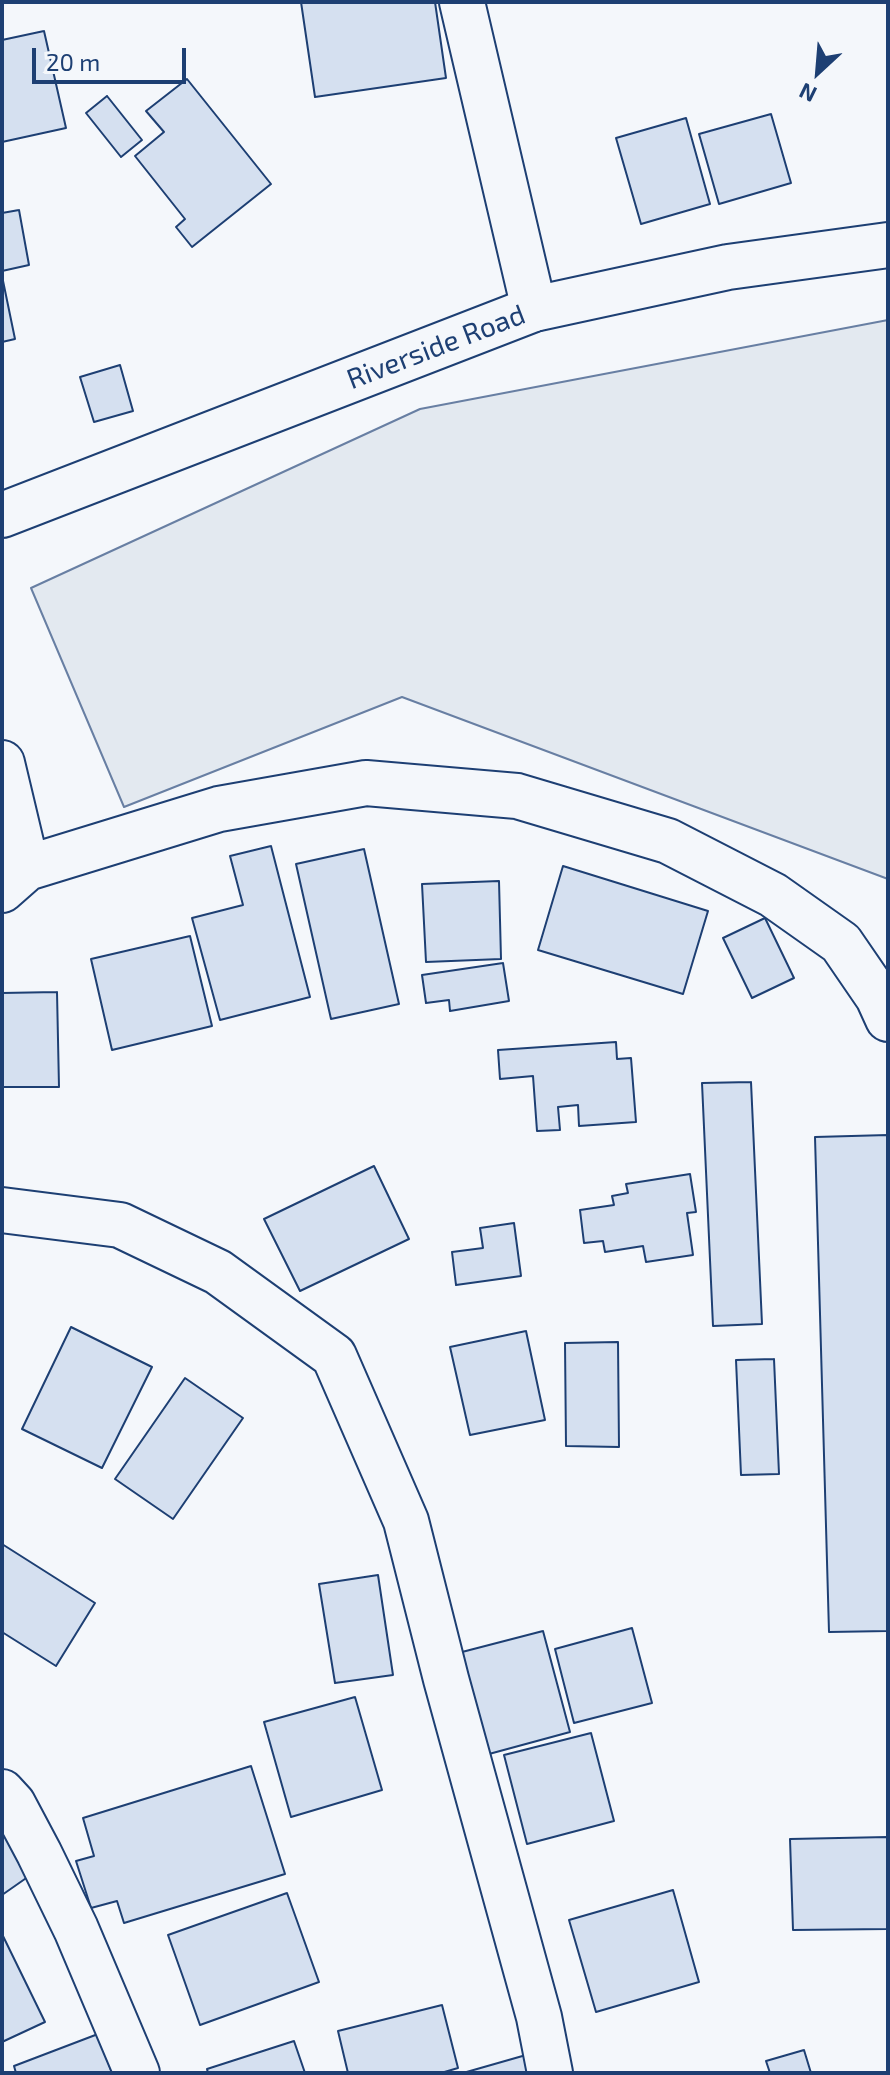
<!DOCTYPE html>
<html>
<head>
<meta charset="utf-8">
<style>
  body { margin:0 }
  #map { position:relative; width:890px; height:2075px; overflow:hidden; background:#f4f7fb; font-family:"Exo 2",sans-serif }
  canvas { display:block }
  .frame { position:absolute; inset:0; border:4px solid #1d3f73; pointer-events:none }
  .north { position:absolute; left:778px; top:32px; width:80px; height:80px; -webkit-text-stroke:6px #f4f7fb; paint-order:stroke; rotate:206deg; font-size:22px; font-weight:700; line-height:32px; text-align:center; color:#1d3f73 }
  .north::after { content:''; display:block; margin:auto; width:28px; height:36px; background:#1d3f73; clip-path:polygon(50% 0,100% 100%,50% 72%,0 100%) }
  .scale { position:absolute; left:32px; top:48px; width:154px; height:36px; box-sizing:border-box; border:4px solid #1d3f73; border-top:0; padding-left:10px; font-size:24px; line-height:28px; white-space:nowrap; color:#1d3f73; -webkit-text-stroke:6px #f4f7fb; paint-order:stroke }
</style>
</head>
<body>
<div id="map">
<canvas width="890" height="2075"></canvas>
<div class="frame"></div>
<div class="north">N</div>
<div class="scale">20 m</div>
</div>
<script>
const g = document.querySelector('canvas').getContext('2d');
g.lineJoin = 'round';
function paint(path, color) { g.fillStyle = color; g.fill(path, 'evenodd'); }
const shape = rows => new Path2D(rows.map(r => 'M' + r).join(''));
function stroke(path, color, width, dash) { g.strokeStyle = color; g.lineWidth = width; g.lineCap = dash ? 'butt' : 'round'; g.setLineDash(dash || []); g.stroke(path); }
function label(font, color, halo, rows, align = 'center') {
  g.font = font + ' "Exo 2",sans-serif'; g.lineWidth = 6; g.setLineDash([]); g.textBaseline = 'middle'; g.strokeStyle = halo; g.fillStyle = color; for (const [text, x, y, turn = 0] of rows) {
    g.save(); g.translate(x, y); g.rotate((+turn || 0) * Math.PI / 180); g.textAlign = isNaN(turn) ? turn : align; if (halo) g.strokeText(text, 0, 0); g.fillText(text, 0, 0); g.restore();
  }
}
const green = shape([
  [888,320,888,879,402,697,124,807,31,588,420,409,888,320]
]);
paint(green, '#e3e9f0');
stroke(green, '#687fa3', 2);
const building = shape([
  [301,2,435,2,446,78,315,97,301,2],
  [44,31,66,128,2,142,2,40,44,31],
  [187,79,271,184,192,247,176,227,185,219,135,156,164,132,146,111,187,79],
  [107,96,142,140,121,157,86,113,107,96],
  [771,114,791,183,719,204,699,134,771,114],
  [686,118,710,204,641,224,616,138,686,118],
  [19,210,29,265,2,271,2,213,19,210],
  [2,276,15,339,2,342,2,276],
  [120,365,133,411,94,422,80,377,120,365],
  [271,846,310,997,220,1020,192,918,243,905,230,856,271,846],
  [364,849,399,1004,331,1019,296,864,364,849],
  [563,866,708,911,683,994,538,950,563,866],
  [499,881,501,959,426,962,422,884,499,881],
  [765,918,794,978,752,998,723,938,765,918],
  [190,936,212,1026,112,1050,91,959,190,936],
  [503,963,509,1001,450,1011,449,1000,426,1003,422,975,503,963],
  [57,992,59,1087,2,1087,2,993,57,992],
  [616,1042,617,1059,631,1058,636,1122,579,1126,578,1105,558,1107,560,1130,537,1131,533,1076,500,1079,498,1050,616,1042],
  [751,1082,762,1324,713,1326,702,1083,751,1082],
  [888,1135,888,1631,829,1632,815,1137,888,1135],
  [374,1166,409,1239,300,1291,264,1219,374,1166],
  [690,1174,696,1212,687,1213,693,1255,646,1262,643,1246,605,1252,603,1241,584,1243,580,1210,614,1205,612,1196,628,1193,626,1184,690,1174],
  [514,1223,521,1276,456,1285,452,1252,483,1248,480,1228,514,1223],
  [71,1327,152,1367,102,1468,22,1429,71,1327],
  [526,1331,545,1420,470,1435,450,1347,526,1331],
  [618,1342,619,1447,566,1446,565,1343,618,1342],
  [774,1359,779,1474,741,1475,736,1360,774,1359],
  [185,1378,243,1418,173,1519,115,1479,185,1378],
  [2,1544,95,1603,56,1666,2,1632,2,1544],
  [378,1575,393,1675,335,1683,319,1584,378,1575],
  [632,1628,652,1703,574,1723,555,1649,632,1628],
  [543,1631,570,1732,489,1754,462,1652,543,1631],
  [355,1697,382,1790,291,1817,264,1722,355,1697],
  [591,1733,614,1821,527,1844,504,1755,591,1733],
  [251,1766,285,1874,124,1923,117,1901,91,1908,76,1861,94,1856,83,1818,251,1766],
  [2,1833,32,1874,2,1895,2,1833],
  [888,1837,888,1929,793,1930,790,1839,888,1837],
  [673,1890,699,1982,596,2012,569,1920,673,1890],
  [287,1893,319,1982,200,2025,168,1935,287,1893],
  [2,1934,45,2022,2,2042,2,1934],
  [442,2005,458,2068,441,2073,348,2073,338,2031,442,2005],
  [98,2034,112,2073,16,2073,14,2066,98,2034],
  [294,2041,305,2073,208,2073,207,2069,294,2041],
  [804,2050,811,2073,770,2073,766,2061,804,2050],
  [526,2055,531,2073,463,2073,526,2055]
]);
paint(building, '#d5e0f0');
stroke(building, '#1d3f73', 2);
const minor = shape([
  [462,2,534,309],
  [2,763,27,868,2,890],
  [27,868,219,809,366,783,517,796,668,841,773,895,841,943,878,997,888,1019],
  [2,1210,120,1225,218,1272,334,1356,406,1521,446,1679,539,2017,550,2073],
  [2,1792,13,1804,39,1853,76,1929,137,2073]
]);
const tertiary = shape([
  [2,515,534,309,728,267,888,245]
]);
stroke(minor, '#1d3f73', 48);
stroke(tertiary, '#1d3f73', 48);
stroke(minor, '#f4f7fb', 44);
stroke(tertiary, '#f4f7fb', 44);
label('28px', '#1d3f73', '#f4f7fb', [
  ["Riverside Road",436,347,-21]
]);
</script>
</body>
</html>
